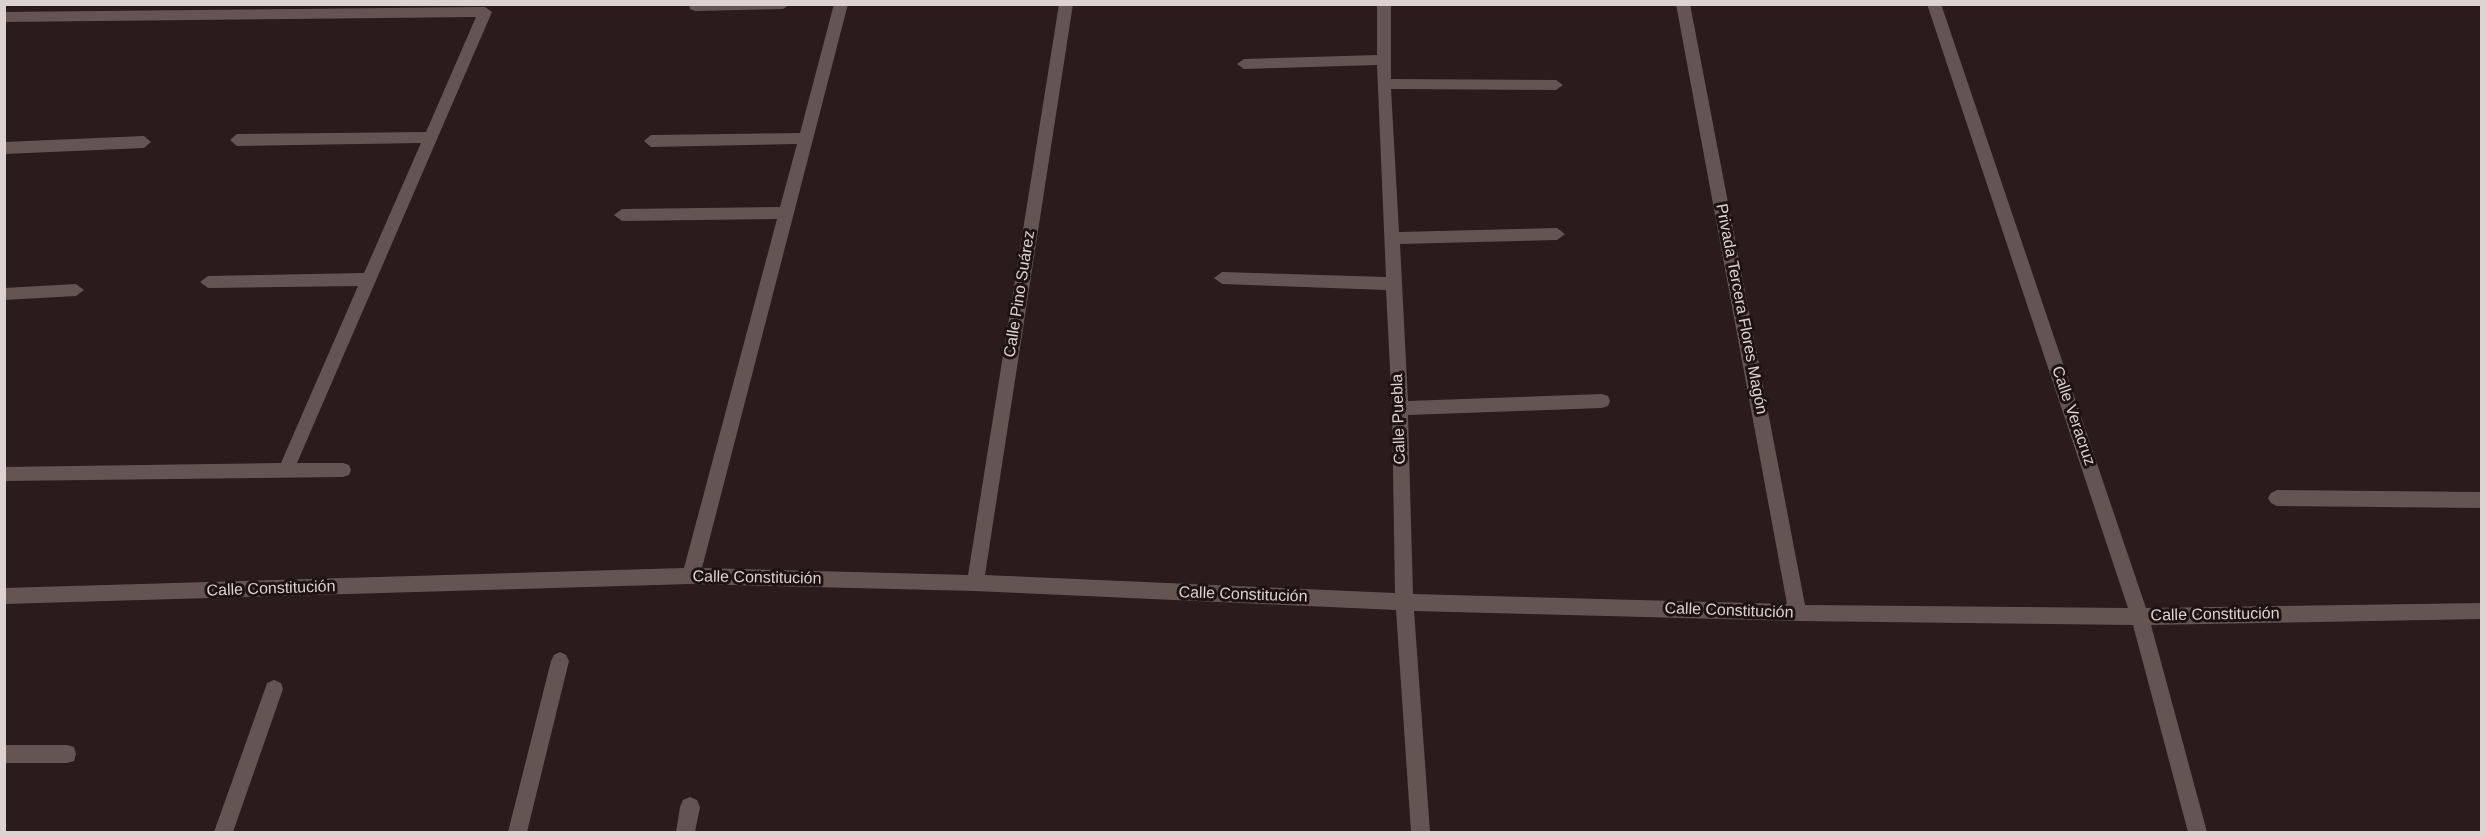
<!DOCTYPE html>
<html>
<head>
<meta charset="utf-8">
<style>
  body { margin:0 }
  #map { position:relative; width:2486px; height:837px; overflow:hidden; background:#291c1b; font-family:Helvetica,sans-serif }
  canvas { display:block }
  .frame { position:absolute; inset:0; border:6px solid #dbd2d1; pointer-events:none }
</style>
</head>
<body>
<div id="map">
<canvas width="2486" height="837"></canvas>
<div class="frame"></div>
</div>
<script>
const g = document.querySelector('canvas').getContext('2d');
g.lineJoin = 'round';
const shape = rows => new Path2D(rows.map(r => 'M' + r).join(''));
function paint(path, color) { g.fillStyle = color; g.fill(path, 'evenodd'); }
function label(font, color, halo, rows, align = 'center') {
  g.font = font + ' Helvetica,sans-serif'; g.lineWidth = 6; g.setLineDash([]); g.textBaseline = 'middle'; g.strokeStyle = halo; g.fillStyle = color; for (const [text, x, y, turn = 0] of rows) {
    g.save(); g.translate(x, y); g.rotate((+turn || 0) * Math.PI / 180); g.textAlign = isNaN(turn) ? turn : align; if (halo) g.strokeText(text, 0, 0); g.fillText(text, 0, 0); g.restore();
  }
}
paint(shape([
  [2277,490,2482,492,2482,508,2277,506,2271,503,2268,498,2271,493,2277,490]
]), '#645553');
paint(shape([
  [689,4,790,4,783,9,695,11,690,9,689,4],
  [834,4,848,4,702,568,968,575,1059,4,1073,4,985,575,1395,593,1392,408,1386,290,1222,284,1214,278,1222,272,1386,277,1377,65,1244,69,1237,64,1244,59,1377,55,1377,4,1391,4,1391,79,1556,80,1563,85,1556,90,1391,89,1399,232,1557,228,1565,234,1557,240,1400,244,1408,401,1602,394,1608,396,1610,401,1608,406,1602,408,1408,415,1413,594,1787,604,1676,4,1690,4,1805,605,2128,608,1927,4,1941,4,2146,608,2482,603,2482,619,2151,625,2207,832,2188,832,2133,625,1798,621,1414,611,1430,832,1411,832,1396,610,975,591,691,584,4,604,4,588,684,568,777,219,622,221,614,215,622,209,780,207,797,144,651,147,644,141,651,135,800,133,834,4],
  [485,7,492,12,297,463,343,463,349,465,351,470,349,475,343,477,4,481,4,467,281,463,358,286,208,288,200,282,208,276,364,273,421,143,237,146,230,140,237,134,426,132,476,17,4,22,4,12,485,7],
  [144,136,151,142,144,148,4,154,4,142,144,136],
  [76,284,84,290,76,296,4,300,4,288,76,284],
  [560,652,566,655,569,661,527,832,508,832,551,661,554,655,560,652],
  [274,680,281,683,283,689,233,832,214,832,265,689,267,683,274,680],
  [4,745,67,745,74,747,76,754,74,761,67,763,4,763,4,745],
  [690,797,697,800,700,807,695,832,676,832,680,807,683,800,690,797]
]), '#645553');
label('16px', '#dbd2d1', '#1f1312', [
  ["Calle Pino Suárez",1020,294,-81],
  ["Privada Tercera Flores Magón",1741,309,79],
  ["Calle Veracruz",2073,416,71],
  ["Calle Puebla",1399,419,-92],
  ["Calle Constitución",757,578,1],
  ["Calle Constitución",271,589,-2],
  ["Calle Constitución",1243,595,2],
  ["Calle Constitución",1729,611,2],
  ["Calle Constitución",2215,615,-1]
]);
</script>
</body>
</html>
